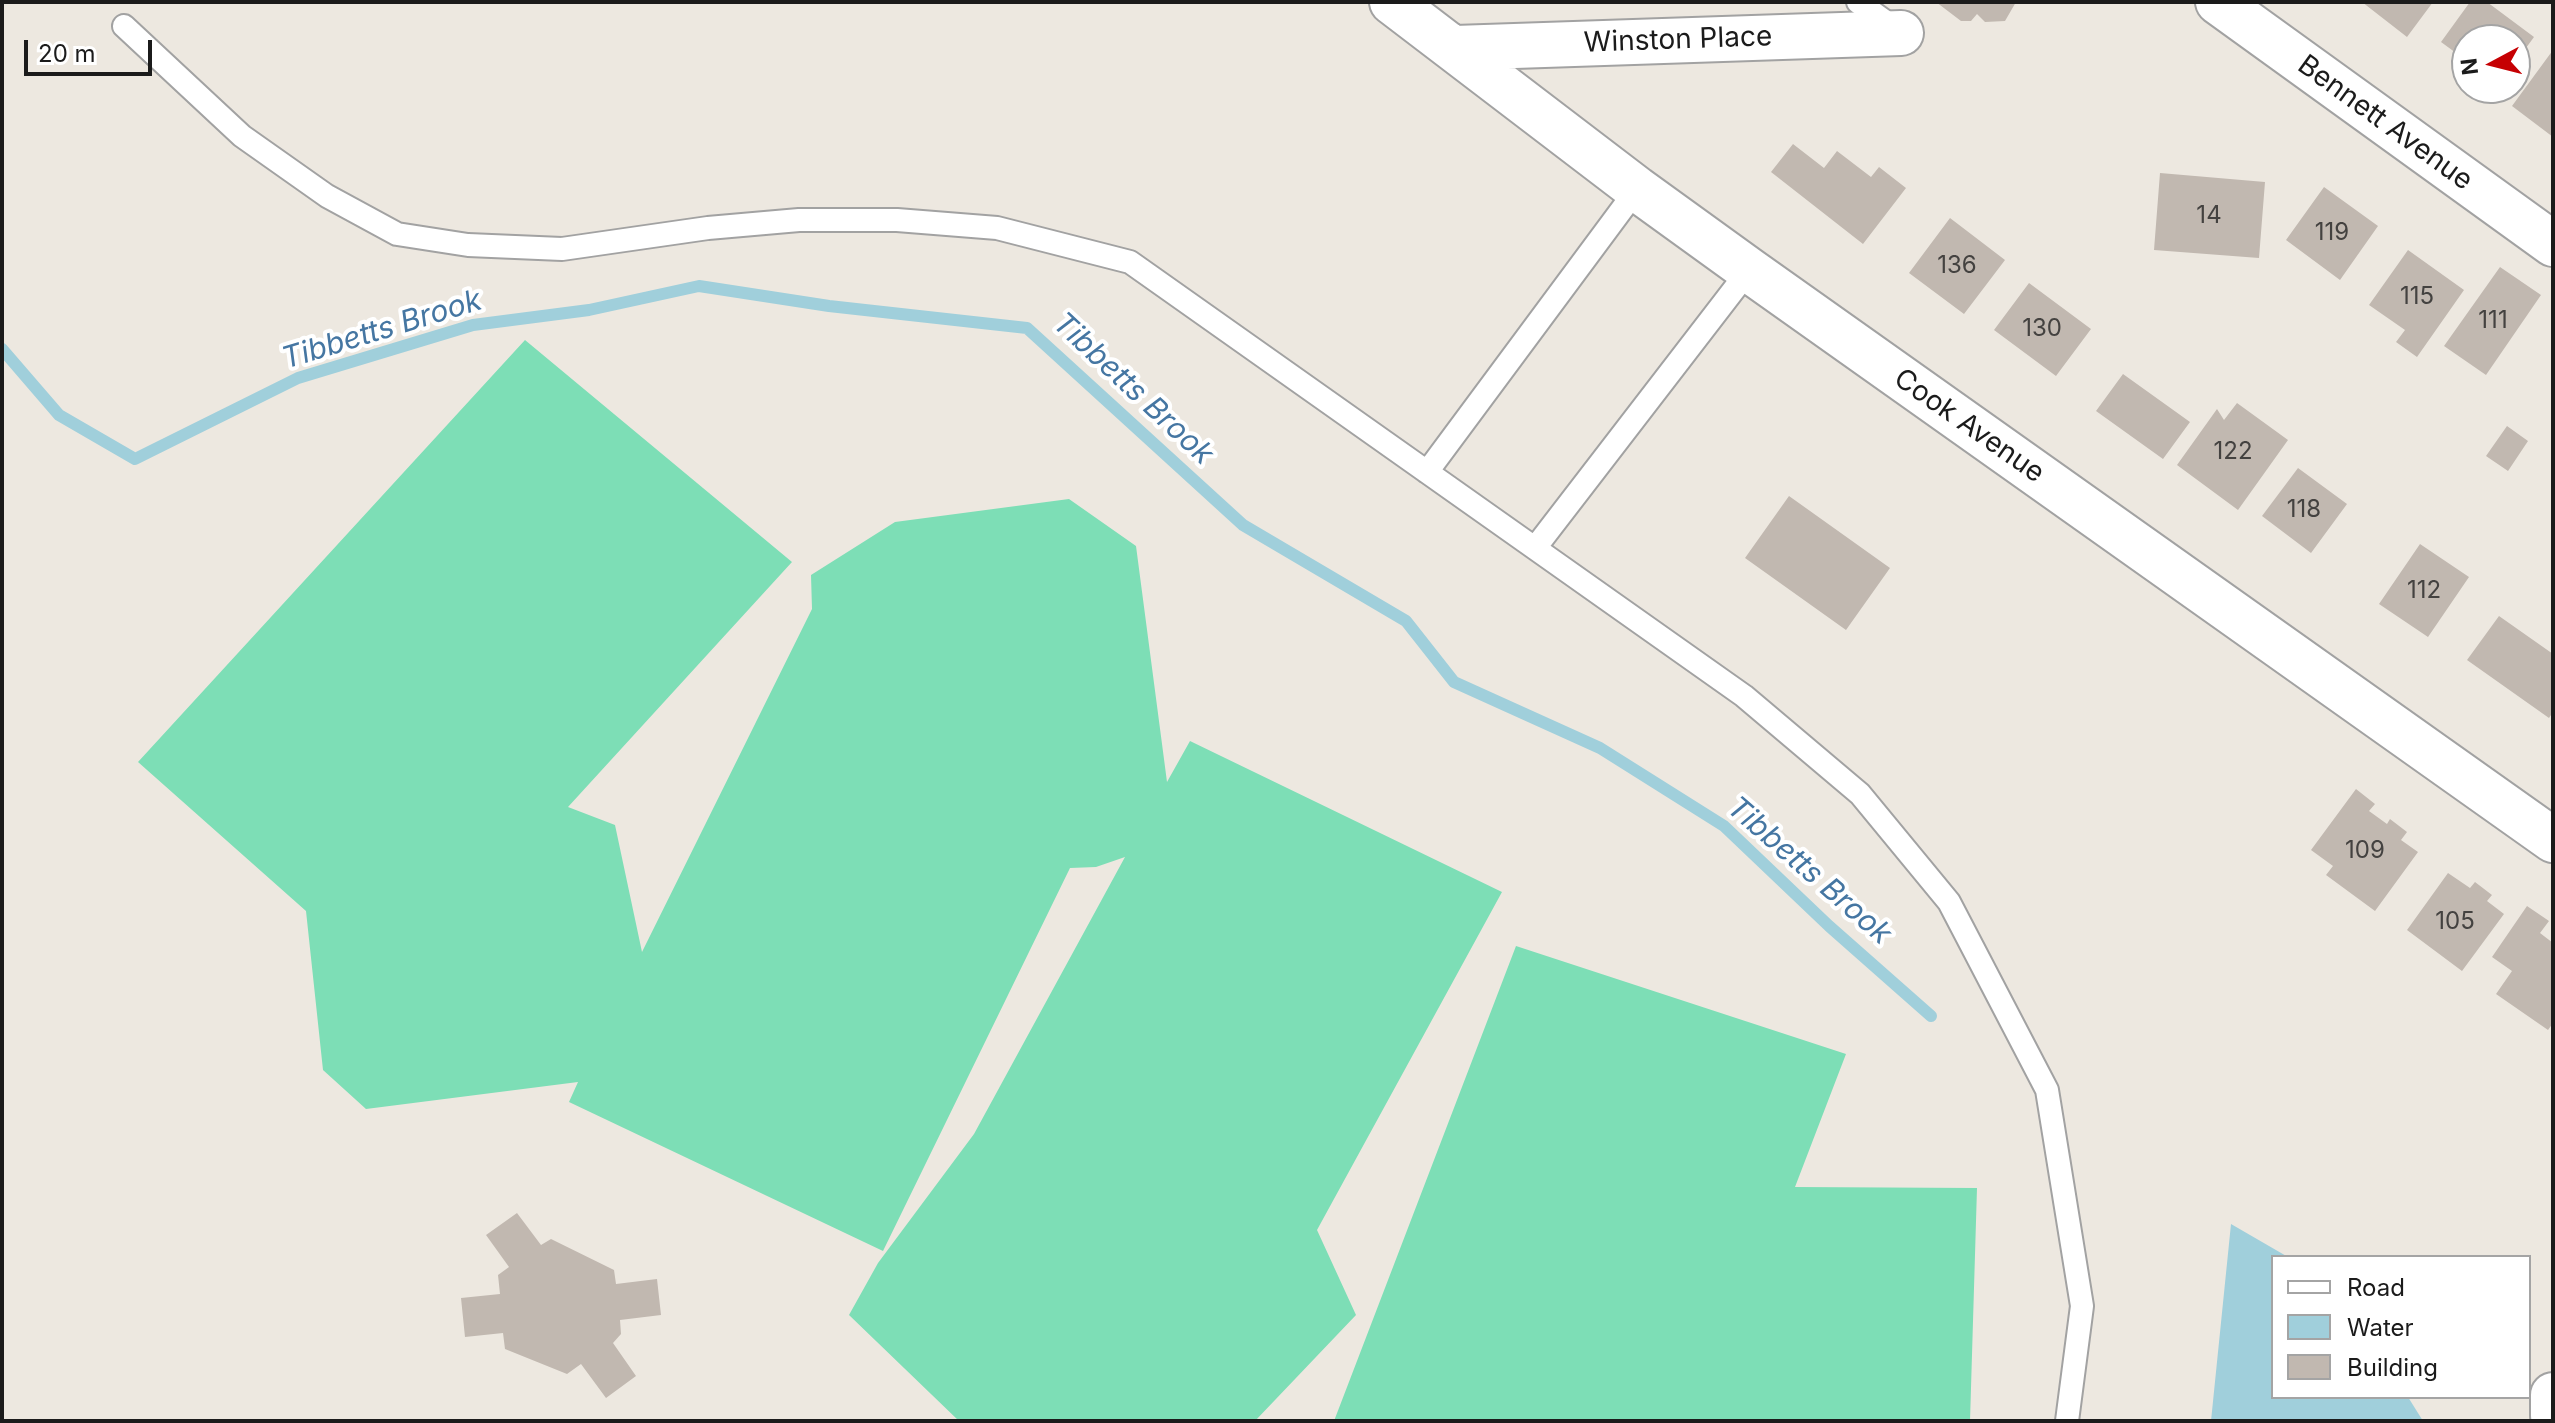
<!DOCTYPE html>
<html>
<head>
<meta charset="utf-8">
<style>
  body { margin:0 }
  #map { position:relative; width:2555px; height:1423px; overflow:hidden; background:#ede8e0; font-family:Inter,sans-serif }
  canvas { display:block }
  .frame { position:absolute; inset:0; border:4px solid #1b1b1b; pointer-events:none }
  .legend { position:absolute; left:2271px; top:1255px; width:260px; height:144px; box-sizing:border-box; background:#fff; border:2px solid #a4a4a4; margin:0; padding:10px 14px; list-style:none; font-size:24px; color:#1b1b1b }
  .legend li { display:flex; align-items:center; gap:16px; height:40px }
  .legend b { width:40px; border:2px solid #a4a4a4 }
  .north { position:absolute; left:2451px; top:24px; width:80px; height:80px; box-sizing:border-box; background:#fff; border:2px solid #a4a4a4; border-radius:50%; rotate:263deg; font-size:22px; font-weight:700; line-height:32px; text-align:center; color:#1b1b1b }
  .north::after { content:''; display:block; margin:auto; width:28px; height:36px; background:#c60003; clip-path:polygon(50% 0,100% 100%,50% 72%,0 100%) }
  .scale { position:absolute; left:24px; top:40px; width:128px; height:36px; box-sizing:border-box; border:4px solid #1b1b1b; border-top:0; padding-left:10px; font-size:24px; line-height:28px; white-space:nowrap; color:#1b1b1b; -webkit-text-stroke:6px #fff; paint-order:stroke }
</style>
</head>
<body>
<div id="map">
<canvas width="2555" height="1423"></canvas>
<div class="frame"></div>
<ul class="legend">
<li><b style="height:10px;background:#fff"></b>Road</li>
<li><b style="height:22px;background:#a0cfdb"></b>Water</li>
<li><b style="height:22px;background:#c1b8b0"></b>Building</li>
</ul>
<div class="north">N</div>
<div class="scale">20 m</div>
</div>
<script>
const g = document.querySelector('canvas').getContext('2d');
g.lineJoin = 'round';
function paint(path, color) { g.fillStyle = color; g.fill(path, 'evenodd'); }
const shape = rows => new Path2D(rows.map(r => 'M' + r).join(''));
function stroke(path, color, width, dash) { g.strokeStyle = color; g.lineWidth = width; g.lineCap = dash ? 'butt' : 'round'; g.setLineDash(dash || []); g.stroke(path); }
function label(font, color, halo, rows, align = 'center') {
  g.font = font + ' Inter,sans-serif'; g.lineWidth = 8; g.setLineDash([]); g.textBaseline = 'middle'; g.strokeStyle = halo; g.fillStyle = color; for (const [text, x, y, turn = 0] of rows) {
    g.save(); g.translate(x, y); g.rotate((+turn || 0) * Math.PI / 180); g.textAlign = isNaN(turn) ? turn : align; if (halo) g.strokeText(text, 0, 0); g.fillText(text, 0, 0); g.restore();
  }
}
paint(shape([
  [525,340,792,562,568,807,615,825,642,952,812,609,811,575,895,522,1069,499,1136,546,1167,782,1190,741,1502,892,1317,1230,1356,1315,1255,1421,959,1421,849,1315,878,1263,974,1134,1125,857,1096,867,1070,868,883,1251,569,1102,578,1082,366,1109,323,1070,306,911,138,762],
  [1516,946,1846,1054,1795,1187,1977,1188,1970,1421,1334,1421]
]), '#7ddeb6');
paint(shape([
  [2231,1224,2288,1257,2273,1257,2273,1397,2408,1397,2423,1421,2211,1421]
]), '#a0cfdb');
stroke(shape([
  [2,349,59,415,135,459,298,378,473,325,589,310,699,286,829,306,1027,328,1243,525,1406,621,1454,682,1600,748,1724,826,1829,926,1931,1016]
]), '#a0cfdb', 12);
paint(shape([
  [1936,2,2016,2,2005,21,1985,22,1977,14,1971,21,1961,21],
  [2362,2,2433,2,2407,37],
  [2470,2,2487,2,2534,37,2515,63,2515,40,2467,40,2467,61,2441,42],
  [2553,50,2553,137,2512,106],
  [1793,144,1824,168,1837,151,1871,177,1879,167,1906,188,1863,244,1771,172],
  [2160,173,2265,182,2259,258,2154,250],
  [2324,187,2378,226,2340,280,2286,240],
  [1950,218,2005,260,1964,314,1909,273],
  [2408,250,2464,290,2417,357,2396,342,2405,330,2369,305],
  [2500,267,2541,295,2486,375,2444,346],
  [2029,283,2091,329,2056,376,1994,330],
  [2123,374,2190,422,2163,459,2096,411],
  [2237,403,2288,440,2238,510,2177,465,2217,409,2224,420],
  [2507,426,2528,441,2508,471,2486,456],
  [2298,468,2347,504,2311,553,2262,516],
  [1789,496,1890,568,1846,630,1745,558],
  [2420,544,2469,577,2428,637,2379,604],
  [2499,616,2553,654,2553,712,2549,718,2467,660],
  [2356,789,2375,804,2369,811,2387,824,2390,819,2407,832,2401,840,2418,852,2375,911,2326,875,2333,866,2311,850],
  [2448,873,2470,888,2475,882,2492,895,2487,901,2504,914,2462,971,2407,930],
  [2527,906,2549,921,2540,933,2553,943,2553,1023,2548,1030,2496,994,2512,971,2492,957],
  [517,1213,541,1245,551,1239,614,1270,616,1284,657,1279,661,1315,620,1320,621,1334,613,1343,636,1376,606,1398,581,1364,567,1374,505,1349,503,1333,465,1337,461,1298,500,1294,498,1275,509,1267,486,1235]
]), '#c1b8b0');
const lane = shape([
  [1858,2,1897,30],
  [124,26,242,136,327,196,397,234,468,245,562,249,708,228,799,220,897,220,997,228,1130,262,1744,696,1860,794,1949,902,2047,1090,2082,1306,2067,1421],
  [1427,472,1637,189],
  [1535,548,1749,270]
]);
const street = shape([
  [1392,2,1637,189,1749,270,2553,840],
  [2218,2,2553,244],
  [1455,48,1901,33],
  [2553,1395,2553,1416]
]);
stroke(lane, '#a2a2a2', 26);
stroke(street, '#a2a2a2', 48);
stroke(lane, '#fff', 22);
stroke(street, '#fff', 44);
label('24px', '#444240', null, [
  ["14",2209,216],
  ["119",2332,233],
  ["136",1957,266],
  ["115",2417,297],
  ["111",2493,321],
  ["130",2042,329],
  ["122",2233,452],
  ["118",2304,510],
  ["112",2424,591],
  ["109",2365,851],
  ["105",2455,922]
]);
label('28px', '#1b1b1b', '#fff', [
  ["Winston Place",1678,40,-2],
  ["Bennett Avenue",2385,123,36],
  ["Cook Avenue",1969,426,35]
]);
label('italic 30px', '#4576a2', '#fff', [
  ["Tibbetts Brook",382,330,-17],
  ["Tibbetts Brook",1133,389,43],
  ["Tibbetts Brook",1809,871,41]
]);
</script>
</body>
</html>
